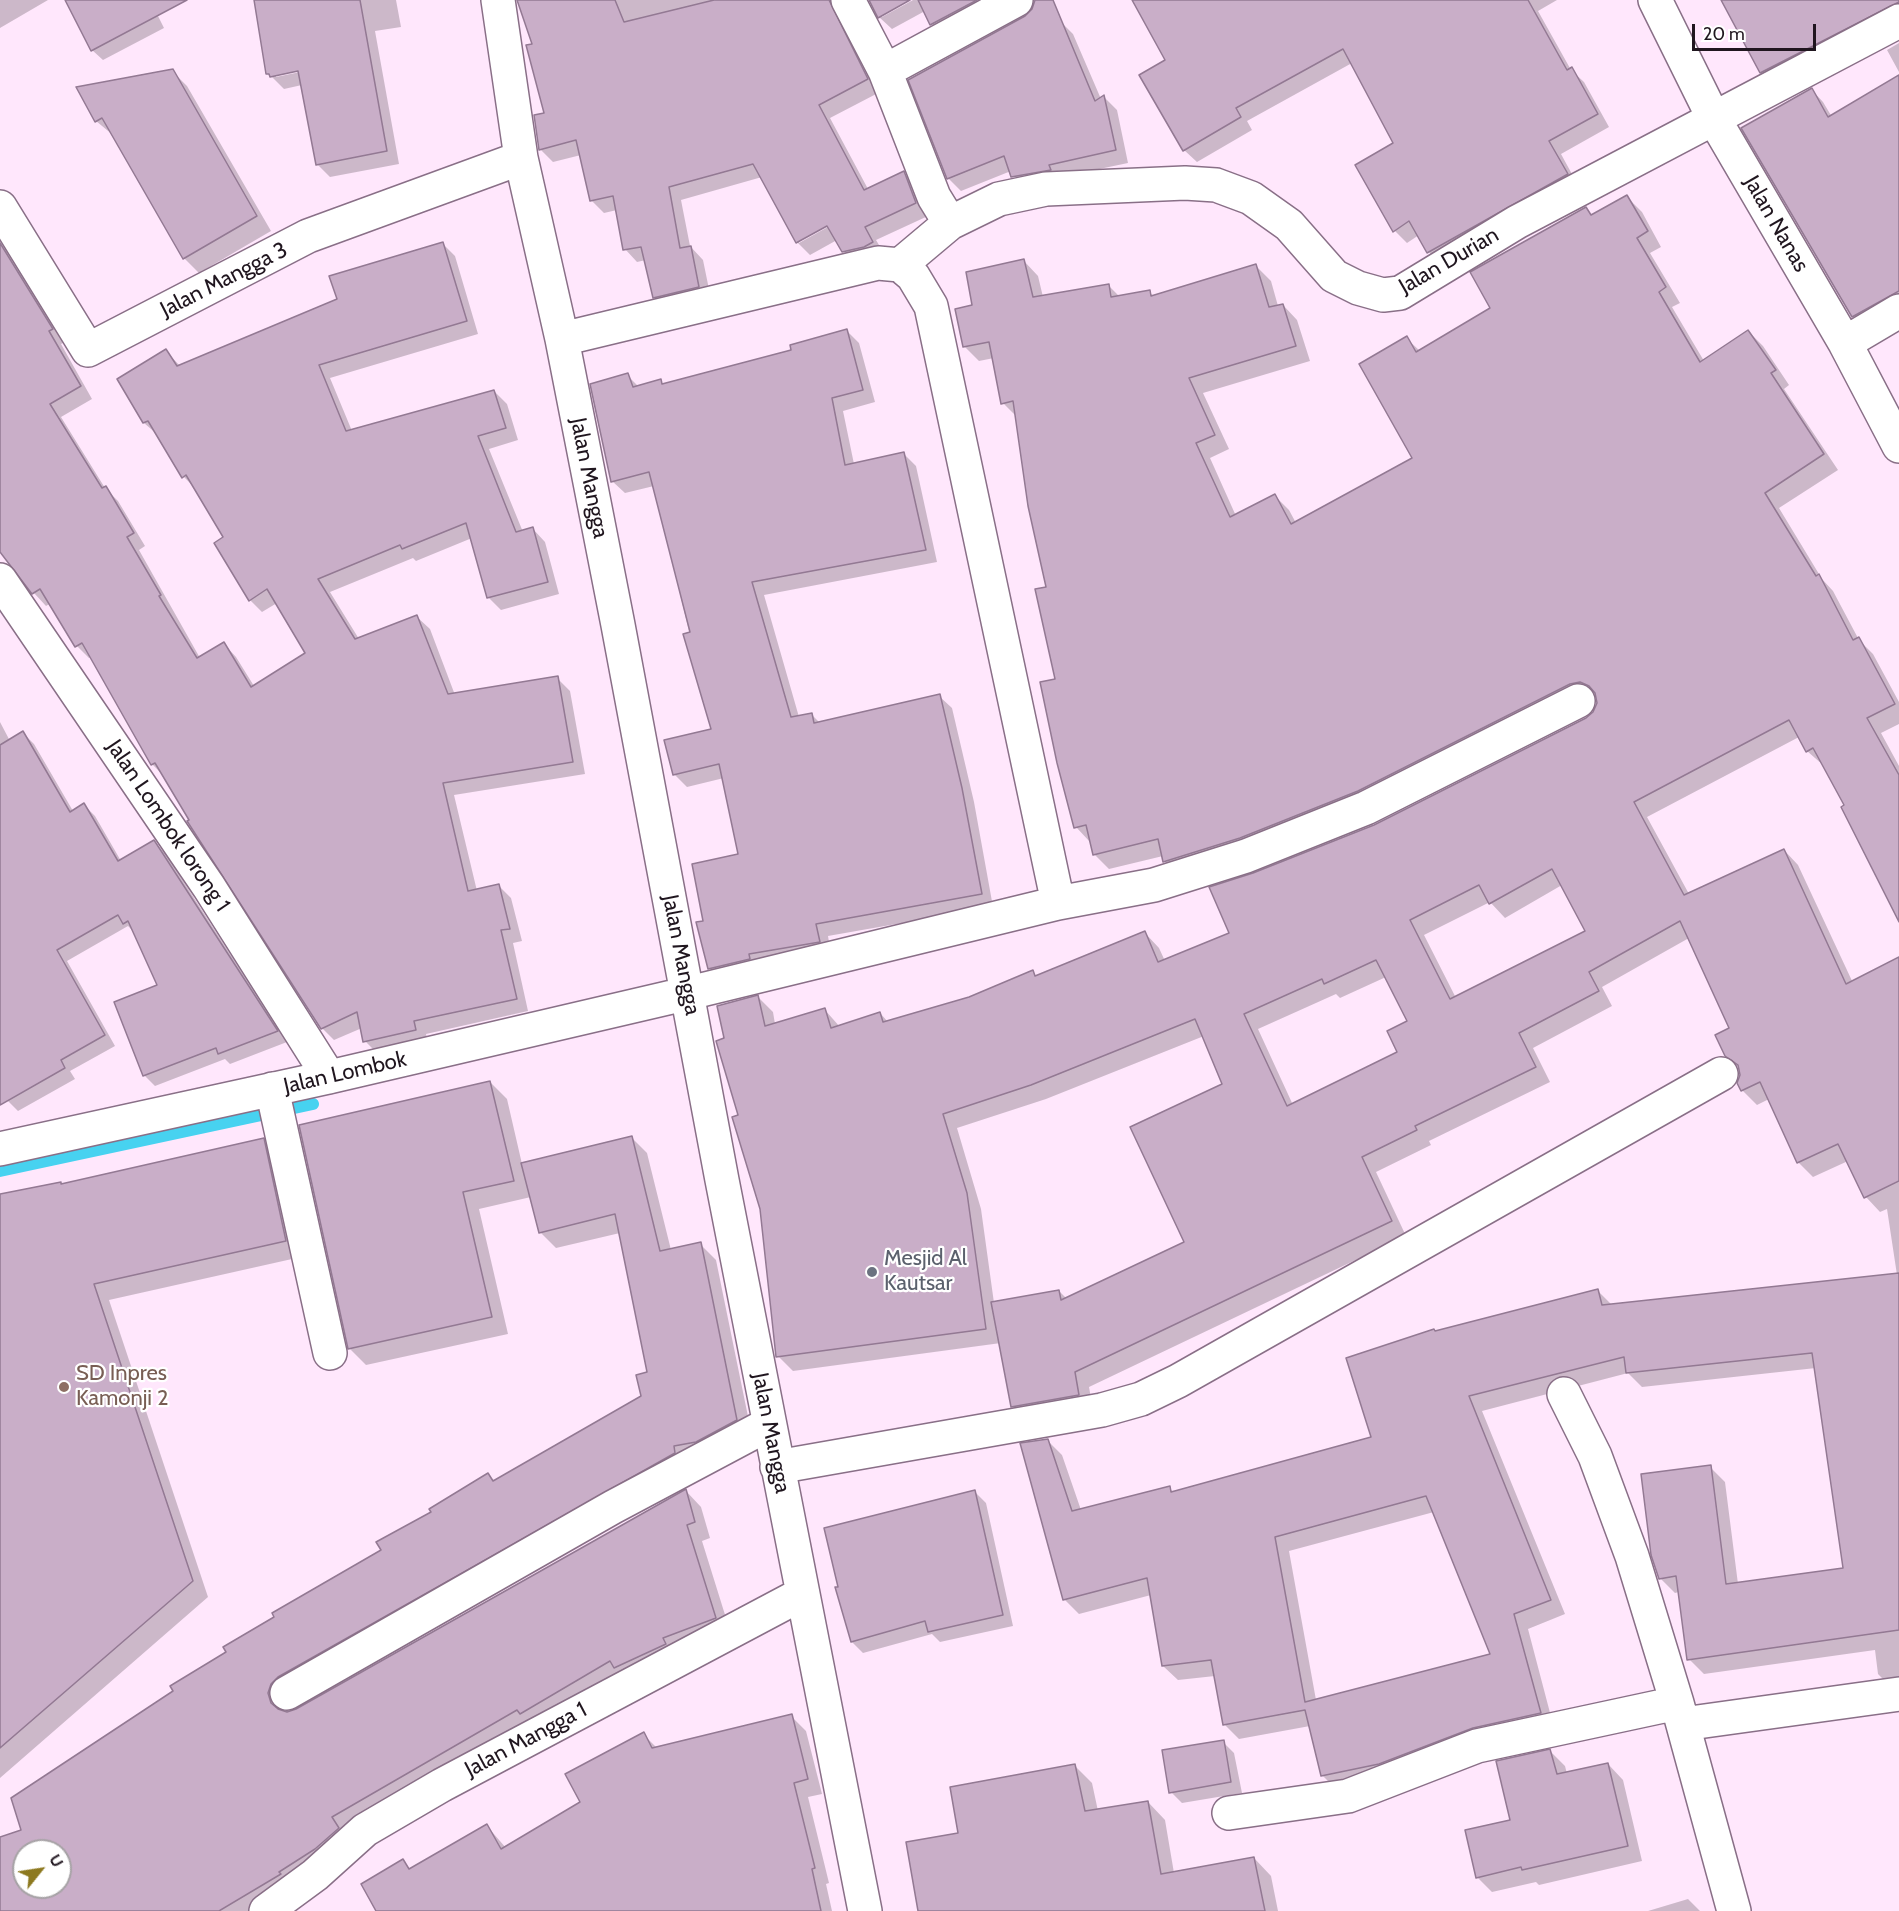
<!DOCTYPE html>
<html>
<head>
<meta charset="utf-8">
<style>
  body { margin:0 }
  #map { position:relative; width:1899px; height:1911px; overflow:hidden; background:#ffe7fc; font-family:Cabin,sans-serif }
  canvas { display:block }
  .north { position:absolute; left:12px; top:1839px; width:60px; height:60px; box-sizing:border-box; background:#fff; border:2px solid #a6a2a5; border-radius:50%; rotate:60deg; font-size:16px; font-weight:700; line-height:24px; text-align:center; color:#20161f }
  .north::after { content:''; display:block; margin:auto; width:21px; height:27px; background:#8d791f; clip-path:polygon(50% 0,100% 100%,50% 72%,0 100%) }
  .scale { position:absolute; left:1692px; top:24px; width:124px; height:27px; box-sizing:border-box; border:3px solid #20161f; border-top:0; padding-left:8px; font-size:18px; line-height:21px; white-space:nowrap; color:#20161f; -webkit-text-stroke:4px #fff; paint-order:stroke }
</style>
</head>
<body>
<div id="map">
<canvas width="1899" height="1911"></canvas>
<div class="north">U</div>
<div class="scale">20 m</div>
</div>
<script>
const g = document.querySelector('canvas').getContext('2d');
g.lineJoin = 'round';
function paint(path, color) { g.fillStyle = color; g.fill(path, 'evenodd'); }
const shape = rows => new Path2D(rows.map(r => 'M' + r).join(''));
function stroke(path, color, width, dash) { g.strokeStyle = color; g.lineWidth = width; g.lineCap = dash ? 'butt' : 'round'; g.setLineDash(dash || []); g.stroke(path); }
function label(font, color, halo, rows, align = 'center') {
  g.font = font + ' Cabin,sans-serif'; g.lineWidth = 4.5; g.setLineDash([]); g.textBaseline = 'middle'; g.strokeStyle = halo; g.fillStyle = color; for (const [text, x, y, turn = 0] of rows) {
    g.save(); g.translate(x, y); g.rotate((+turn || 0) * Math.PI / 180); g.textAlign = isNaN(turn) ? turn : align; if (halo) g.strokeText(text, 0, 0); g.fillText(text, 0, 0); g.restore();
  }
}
paint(shape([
  [0,0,48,0,0,28],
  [66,0,150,0,164,28,103,60,92,50],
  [266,0,396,0,401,27,375,31,399,164,330,177,317,164,302,85,284,89,268,73],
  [305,68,305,71,276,77,276,74],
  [524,0,848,0,880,92,830,118,868,189,904,173,916,186,928,216,876,240,885,255,856,264,843,251,837,240,810,255,797,242,762,177,681,200,690,246,703,260,711,299,667,310,654,297,646,260,637,262,625,249,617,210,604,213,591,200,581,155,553,162,540,149,546,114],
  [833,221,835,223,799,243,799,239],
  [871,0,907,0,882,14,882,17,913,0,1016,0,944,37,932,24,925,11,892,29,879,17],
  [1036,0,1051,0,1060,21,1073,34,1101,99,1104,97,1117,110,1128,163,1061,177,1025,189,1011,171,961,191,948,178,1026,17,1034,10],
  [1133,0,1557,0,1538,11,1571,70,1584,82,1609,127,1561,154,1579,187,1441,265,1429,252,1419,235,1407,243,1395,231,1395,143,1352,63,1247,121,1252,130,1197,162,1184,150,1167,61],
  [1723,0,1899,0,1899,17,1773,84,1761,72],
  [1899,43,1899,72,1887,50],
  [172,71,187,86,271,231,199,273,184,258,113,135,96,121],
  [1899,77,1899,309,1865,328,1853,316,1812,90,1823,102,1832,117],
  [1627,197,1642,212,1661,247,1650,253,1680,303,1672,307,1704,361,1748,331,1763,346,1789,385,1784,389,1838,470,1779,508,1822,579,1833,591,1859,640,1873,654,1899,702,1899,724,1881,733,1899,766,1899,918,1846,806,1823,765,1807,751,1799,737,1647,817,1689,894,1784,850,1798,865,1853,983,1899,959,1899,1688,1893,1689,1878,1674,1875,1650,1704,1674,1689,1659,1679,1592,1675,1593,1660,1578,1710,1467,1725,1482,1738,1584,1844,1569,1816,1368,1642,1387,1628,1373,1482,1411,1565,1614,1528,1629,1554,1728,1337,1790,1322,1775,1310,1726,1239,1739,1225,1725,1215,1676,1178,1680,1163,1666,1151,1595,1079,1614,1064,1599,1047,1440,1062,1455,1081,1510,1169,1487,1174,1493,1373,1438,1435,1333,1597,1290,1612,1305,1897,1275,1887,1209,1880,1212,1866,1197,1848,1161,1813,1177,1798,1162,1769,1099,1757,1105,1742,1090,1740,1069,1726,1055,1731,1029,1689,938,1602,987,1612,1006,1533,1048,1550,1082,1429,1141,1431,1145,1376,1172,1406,1236,1089,1387,1093,1409,1027,1421,1012,1406,1001,1343,793,1371,778,1356,761,1209,740,1116,726,1039,758,997,773,1012,775,1024,825,1010,840,1027,880,1013,888,1022,969,998,1032,972,1037,977,1145,933,1159,948,1165,961,1231,934,1253,875,1375,826,1587,719,1595,713,1598,703,1597,697,1585,698,1179,876,1165,862,1163,856,1109,869,1094,854,1090,842,1076,827,1047,588,1017,417,1003,403,994,358,979,361,964,346,974,306,1024,261,1038,276,1043,297,1108,285,1120,297,1149,292,1155,297,1256,266,1271,281,1278,306,1283,305,1297,320,1310,361,1203,393,1229,449,1210,458,1236,516,1274,495,1289,510,1296,523,1414,458,1406,338,1420,351,1492,309,1586,209,1593,216],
  [1562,885,1587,931,1456,998,1424,935,1490,902,1505,918],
  [1386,977,1409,1022,1399,1052,1293,1105,1258,1029,1336,994,1340,998],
  [1204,1036,1223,1085,1186,1243,1067,1299,1059,1291,994,1303,981,1209,957,1128,1046,1099],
  [1434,1512,1492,1655,1316,1700,1289,1551],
  [0,236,65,342,61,344,92,399,61,417,105,488,118,501,145,546,139,550,200,658,224,644,236,657,254,686,307,654,277,603,262,612,250,600,225,538,197,490,184,477,158,435,144,423,119,380,166,351,180,366,339,300,442,243,455,256,478,334,330,378,352,431,494,391,507,404,518,440,489,449,523,532,533,529,545,542,559,594,501,610,488,597,472,538,416,561,413,558,330,592,359,639,417,617,430,629,455,695,557,678,570,691,585,774,454,795,477,891,499,886,511,898,522,941,513,943,528,1011,426,1034,428,1043,378,1054,365,1041,362,1028,334,1040,322,1028,166,778,152,764,91,657,89,658,77,646,51,603,46,606,34,593,0,540],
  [847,331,859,343,875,402,843,411,854,464,904,454,916,466,937,562,764,595,799,717,812,715,820,723,939,696,952,708,974,802,993,907,828,936,831,954,722,981,709,968,705,922,739,856,724,778,687,787,674,774,713,731,654,486,625,493,612,481,627,375,639,387,660,381,664,385,793,351],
  [0,722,10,741,23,733,34,744,73,811,84,805,95,816,121,861,154,842,165,853,287,1042,230,1064,225,1059,155,1086,144,1075,159,986,135,933,128,926,67,961,115,1046,70,1071,75,1079,18,1111,7,1100,0,1088],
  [490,1082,507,1099,522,1164,631,1137,647,1153,671,1250,700,1244,716,1260,752,1436,286,1700,284,1712,297,1711,686,1491,701,1507,710,1538,702,1541,731,1634,678,1654,261,1911,0,1911,0,1838,23,1831,175,1692,228,1652,383,1551,488,1475,495,1481,642,1397,649,1374,620,1233,556,1248,540,1232,531,1197,479,1209,508,1334,366,1365,350,1349],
  [24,1851,60,1851,60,1887,24,1887],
  [263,1140,279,1156,301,1257,109,1300,208,1597,0,1778,0,1195,62,1186],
  [975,1492,986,1503,1013,1626,940,1642,932,1634,863,1653,852,1642,837,1588],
  [791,1716,806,1731,822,1794,808,1797,829,1883,826,1884,832,1911,378,1911,403,1861,411,1870,487,1826,506,1848,582,1802,643,1734,658,1749],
  [1223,1742,1234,1753,1242,1793,1182,1803,1171,1792],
  [1550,1751,1565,1766,1567,1774,1608,1764,1623,1780,1642,1861,1539,1885,1536,1882,1492,1892,1477,1877,1512,1821],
  [1075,1766,1092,1783,1098,1811,1148,1802,1165,1820,1174,1873,1254,1858,1271,1876,1278,1911,919,1911,960,1834],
  [1688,1899,1700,1911,1648,1911]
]), '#0003');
stroke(shape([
  [0,1171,313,1104]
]), '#47d2f0', 12);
const building = shape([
  [65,0,187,0,91,51,65,0],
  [254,0,360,0,387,151,316,165,298,71,270,77,269,74,266,74,254,0],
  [517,0,615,0,624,22,714,0,829,0,868,79,819,105,864,190,904,171,916,203,865,227,873,242,864,247,842,252,827,226,796,243,753,164,669,187,680,248,691,246,699,287,653,298,641,247,623,250,613,196,590,201,576,140,539,150,534,115,544,113,526,45,532,44,517,0],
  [869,0,910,0,878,18,869,0],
  [918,0,977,0,930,25,918,0],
  [1035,0,1053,0,1095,101,1104,95,1116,150,1049,165,1051,170,1011,177,1004,156,947,179,908,80,1025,16,1032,9,1035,0],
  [1132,0,1528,0,1567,70,1572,67,1598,114,1549,141,1568,174,1427,253,1409,221,1393,232,1355,165,1393,143,1343,49,1236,108,1241,117,1183,151,1139,75,1165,60,1132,0],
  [1721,0,1899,0,1899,2,1760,73,1721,0],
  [173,69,257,216,183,259,102,118,95,122,76,87,173,69],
  [1899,75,1899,291,1852,317,1741,128,1812,88,1828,117,1899,75],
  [1627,195,1648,231,1637,238,1666,287,1659,292,1700,362,1748,330,1776,370,1771,373,1824,454,1765,493,1816,576,1819,574,1853,640,1859,637,1895,704,1867,718,1899,775,1899,922,1841,807,1844,805,1813,748,1806,752,1789,720,1634,802,1684,895,1784,849,1846,984,1899,957,1899,1181,1864,1198,1838,1144,1797,1163,1760,1082,1741,1091,1737,1083,1740,1075,1738,1065,1725,1056,1715,1035,1729,1028,1680,921,1589,972,1599,991,1519,1033,1536,1067,1415,1126,1417,1130,1362,1157,1392,1221,1075,1372,1079,1395,1011,1407,991,1302,1059,1290,1061,1300,1184,1242,1130,1127,1222,1084,1195,1019,1031,1085,943,1114,967,1193,986,1329,776,1357,760,1209,732,1117,738,1115,716,1041,724,1038,717,1006,758,995,765,1026,825,1008,831,1028,880,1012,883,1022,969,997,1033,970,1035,976,1145,931,1158,962,1229,933,1209,887,1253,873,1374,825,1586,718,1593,712,1597,703,1595,693,1589,686,1580,682,1570,684,1358,791,1240,838,1163,862,1158,839,1093,855,1086,825,1074,828,1057,763,1040,682,1055,679,1035,589,1046,587,1028,506,1013,401,1001,404,989,342,963,347,955,309,972,305,966,272,1024,259,1033,297,1109,284,1111,297,1150,290,1151,296,1256,264,1269,307,1283,304,1296,346,1189,378,1215,435,1196,443,1230,517,1275,494,1291,524,1412,458,1359,364,1407,336,1416,352,1490,308,1470,272,1586,207,1591,215,1627,195],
  [1552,869,1585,931,1450,999,1410,920,1479,885,1489,904,1552,869],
  [1376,960,1407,1021,1387,1031,1397,1052,1287,1106,1244,1014,1322,979,1324,984,1376,960],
  [443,242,467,321,319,365,346,431,494,390,506,428,478,436,516,532,533,527,548,582,487,598,466,523,402,549,400,545,318,579,355,639,417,615,448,694,558,676,573,762,443,783,468,891,499,884,510,929,501,930,517,999,414,1021,416,1030,363,1042,357,1012,321,1029,187,821,189,820,155,763,151,765,82,643,75,647,40,589,32,594,0,552,0,243,53,329,49,331,81,386,50,404,102,488,106,486,134,533,127,537,161,595,159,596,197,658,224,642,251,687,305,653,267,589,249,601,214,543,223,537,186,475,182,478,148,421,143,423,117,379,166,349,177,366,337,299,329,276,443,242],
  [847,329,863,390,832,398,845,465,904,452,926,550,752,582,791,717,812,713,814,723,940,694,962,788,982,894,816,924,820,942,749,954,750,959,708,969,696,922,703,921,692,864,738,854,719,764,673,775,664,740,711,729,683,634,690,632,649,472,611,482,590,384,628,373,633,387,661,379,662,384,791,350,790,345,847,329],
  [23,731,70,812,84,803,118,861,154,840,278,1031,218,1054,216,1048,143,1076,114,1002,157,985,128,921,123,924,118,915,57,950,105,1035,61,1060,65,1068,0,1105,0,745,23,731],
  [490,1081,514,1181,463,1192,492,1317,348,1349,299,1125,490,1081],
  [632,1136,660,1251,701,1242,737,1420,696,1442,674,1446,675,1453,278,1677,271,1684,268,1693,271,1703,278,1709,287,1712,296,1709,686,1489,695,1522,687,1525,716,1618,663,1638,666,1644,614,1668,610,1661,520,1714,517,1710,332,1817,339,1828,315,1849,279,1872,281,1874,219,1911,0,1911,0,1837,21,1830,11,1798,173,1691,170,1686,226,1652,223,1647,274,1617,272,1613,381,1550,376,1542,431,1512,429,1509,488,1473,493,1481,641,1396,636,1375,647,1372,615,1214,539,1233,521,1163,632,1136],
  [24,1851,60,1851,60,1887,24,1887,24,1851],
  [264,1138,286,1241,94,1284,193,1581,0,1748,0,1194,61,1182,61,1184,264,1138],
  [1899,1273,1899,1630,1687,1660,1676,1576,1659,1579,1651,1555,1641,1474,1711,1465,1726,1584,1843,1568,1812,1353,1626,1373,1624,1357,1469,1396,1551,1600,1514,1614,1541,1713,1473,1728,1379,1764,1321,1776,1305,1710,1223,1725,1211,1660,1162,1666,1147,1578,1063,1600,1020,1443,1048,1439,1072,1511,1170,1486,1171,1492,1371,1437,1346,1358,1434,1329,1435,1331,1598,1289,1602,1305,1899,1273],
  [1426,1496,1490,1654,1305,1702,1275,1537,1426,1496],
  [975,1490,1003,1615,928,1632,925,1621,851,1642,835,1587,838,1587,824,1528,975,1490],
  [792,1714,808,1779,794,1783,815,1868,812,1869,821,1911,376,1911,361,1884,403,1859,409,1869,487,1824,501,1849,580,1802,565,1774,644,1732,652,1748,792,1714],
  [1224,1740,1231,1782,1169,1793,1162,1750,1224,1740],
  [1550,1749,1557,1774,1608,1763,1628,1846,1522,1870,1521,1867,1476,1878,1465,1830,1510,1820,1496,1761,1550,1749],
  [1075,1764,1085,1811,1148,1801,1161,1874,1254,1857,1265,1911,918,1911,906,1842,958,1833,950,1787,1075,1764]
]);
paint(building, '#c9aec8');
stroke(building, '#937993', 1.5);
const minor = shape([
  [498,0,521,158,562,339,618,625,722,1180,865,1911],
  [848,0,885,71,934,197,950,223],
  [1655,0,1713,117,1845,343,1899,446],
  [885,71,1016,0],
  [0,207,88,350,308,236,521,158],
  [900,265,950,223,999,199,1046,189,1185,183,1216,185,1251,198,1289,225,1334,276,1358,288,1383,295,1400,293,1517,222,1899,21],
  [562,339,878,263,900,265,913,276,931,306,1058,903],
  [1845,343,1899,311],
  [0,580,209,887,329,1077],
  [272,1089,330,1353],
  [0,1149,329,1077,689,993,1058,903,1154,885,1246,856,1366,808,1578,701],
  [1564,1394,1595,1456,1632,1556,1677,1703,1734,1911],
  [777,1467,1102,1410,1141,1399,1178,1381,1721,1074],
  [287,1693,613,1507,769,1424],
  [1683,1724,1899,1694],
  [1229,1813,1348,1796,1477,1746,1677,1703],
  [266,1911,315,1875,365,1830,442,1785,802,1594]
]);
stroke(minor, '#896f87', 36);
stroke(minor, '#fff', 33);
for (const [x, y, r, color] of [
  [872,1272,6,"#6b7280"],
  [64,1387,6,"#8d6e63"]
]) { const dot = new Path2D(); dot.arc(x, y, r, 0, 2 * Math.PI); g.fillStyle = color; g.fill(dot); stroke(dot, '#fff', 2); }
label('22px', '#20161f', '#fff', [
  ["Jalan Nanas",1776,224,60],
  ["Jalan Durian",1449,261,-30],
  ["Jalan Mangga 3",224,280,-27],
  ["Jalan Mangga",589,478,79],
  ["Jalan Lombok lorong 1",168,826,56],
  ["Jalan Mangga",681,955,79],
  ["Jalan Lombok",345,1073,-13],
  ["Jalan Mangga",771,1433,79],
  ["Jalan Mangga 1",526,1740,-28]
]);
label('22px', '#5b616d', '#fff', [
  ["Mesjid Al",884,1259],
  ["Kautsar",884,1284]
], 'left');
label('22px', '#785e54', '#fff', [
  ["SD Inpres",76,1374],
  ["Kamonji 2",76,1399]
], 'left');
</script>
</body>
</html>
